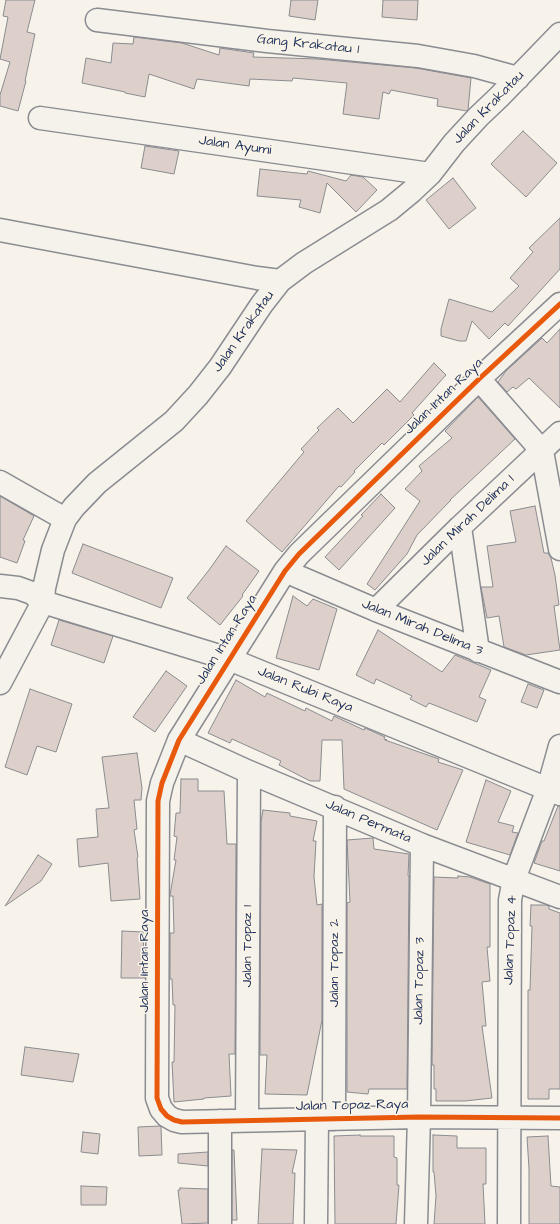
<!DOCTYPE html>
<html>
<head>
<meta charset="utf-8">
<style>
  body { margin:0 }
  canvas { display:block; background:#f7f3ea }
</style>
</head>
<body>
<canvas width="560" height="1224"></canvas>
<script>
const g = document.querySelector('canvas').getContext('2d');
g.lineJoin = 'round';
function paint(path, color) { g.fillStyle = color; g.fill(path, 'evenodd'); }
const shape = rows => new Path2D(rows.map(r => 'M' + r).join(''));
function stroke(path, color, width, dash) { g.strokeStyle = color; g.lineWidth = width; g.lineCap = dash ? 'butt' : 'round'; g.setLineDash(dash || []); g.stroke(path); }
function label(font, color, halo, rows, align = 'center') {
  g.font = font + ' "Architects Daughter",sans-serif'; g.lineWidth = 3; g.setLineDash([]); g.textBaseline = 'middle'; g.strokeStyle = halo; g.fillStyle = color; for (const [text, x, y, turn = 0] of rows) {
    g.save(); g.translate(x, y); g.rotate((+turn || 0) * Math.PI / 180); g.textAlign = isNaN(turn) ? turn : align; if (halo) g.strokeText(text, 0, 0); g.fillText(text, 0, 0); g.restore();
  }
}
const building = shape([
  [6,0,35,0,27,32,35,34,25,81,26,81,18,111,0,106,0,95,10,62,0,59,8,17,3,16,6,0],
  [291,0,318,0,315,20,289,16,291,0],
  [383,0,418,0,417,20,382,17,383,0],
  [134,37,182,43,219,55,220,48,254,53,253,57,318,59,416,68,471,78,468,110,467,111,437,106,438,99,391,90,389,94,383,92,379,119,343,114,347,83,293,78,292,81,250,79,249,86,197,79,194,89,149,74,145,97,125,93,125,92,82,83,86,58,111,63,113,43,133,44,134,37],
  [523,131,557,163,526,197,491,164,523,131],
  [145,146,179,151,174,174,141,168,145,146],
  [260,169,307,174,308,171,346,181,351,175,363,177,377,190,356,212,327,183,320,213,299,207,301,200,257,196,260,169],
  [453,178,476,208,449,229,426,200,453,178],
  [560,218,560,269,508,326,505,323,489,339,472,321,466,341,459,341,441,336,441,329,449,299,492,312,519,286,510,278,533,252,529,248,560,218],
  [560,329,560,408,529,378,516,389,513,387,507,392,498,382,506,371,542,338,547,343,560,329],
  [434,363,446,375,412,413,414,415,384,445,382,443,354,471,355,472,341,487,339,486,282,552,246,521,304,452,301,449,319,430,317,428,338,408,353,423,387,389,400,402,434,363],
  [478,397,515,439,450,500,451,500,417,535,407,554,375,590,367,584,420,501,405,489,422,471,419,466,452,438,445,431,478,397],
  [381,494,395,508,339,570,325,557,363,516,361,515,381,494],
  [0,496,34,516,23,540,25,541,17,563,0,557,0,496],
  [535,506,544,553,548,553,551,558,555,575,559,605,554,606,560,650,526,655,504,647,499,616,487,618,481,587,493,587,487,546,516,542,510,511,535,506],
  [83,544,173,578,161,608,72,573,83,544],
  [226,546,259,571,242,595,243,596,220,625,187,598,209,570,226,546],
  [293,596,307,606,313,599,337,609,319,670,276,658,293,596],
  [59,620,113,636,104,663,51,645,59,620],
  [378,630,442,672,455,655,491,670,479,697,486,700,477,722,429,703,426,707,410,699,412,696,376,679,374,684,356,675,378,630],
  [166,671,187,686,155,732,133,717,166,671],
  [236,680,265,697,267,693,305,711,306,708,332,721,334,716,364,730,365,728,385,737,384,739,387,740,385,740,439,759,438,762,463,770,437,830,344,789,342,740,322,740,320,781,310,781,279,765,281,761,232,739,230,743,208,733,236,680],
  [528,684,544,690,537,708,521,702,528,684],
  [30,689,72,704,56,752,37,746,27,775,5,767,30,689],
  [137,753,142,788,141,800,134,800,137,829,134,830,138,857,137,858,140,899,111,901,108,863,79,867,77,839,98,837,96,809,109,808,102,757,137,753],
  [181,779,198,779,198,791,224,791,227,844,236,844,235,1054,229,1054,231,1096,204,1098,204,1099,174,1102,172,1062,174,1062,175,1005,173,1005,172,979,170,979,170,933,174,933,173,896,170,896,170,895,176,860,174,860,177,837,174,836,176,813,180,813,181,779],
  [486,780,511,791,498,822,514,826,512,832,518,833,510,855,466,842,486,780],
  [558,806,560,806,560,871,534,863,542,841,544,841,558,806],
  [263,810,290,813,290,816,317,821,313,841,316,841,314,877,317,905,322,904,322,1020,307,1095,265,1094,267,1055,260,1055,261,822,263,810],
  [373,838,374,849,409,854,408,876,409,876,407,1089,369,1089,368,1094,347,1092,347,903,350,902,347,840,373,838],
  [38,855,52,864,41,881,5,906,38,855],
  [458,876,470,877,490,884,490,947,487,947,490,981,482,982,486,1026,482,1026,492,1098,465,1101,436,1101,436,1089,434,1089,434,1065,432,1065,434,877,458,878,458,876],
  [531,905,546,905,549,906,549,909,560,913,560,1089,549,1089,549,1099,528,1099,528,990,530,990,532,926,530,926,531,905],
  [122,931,143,932,145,978,121,978,122,931],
  [25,1047,79,1054,73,1082,21,1075,25,1047],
  [160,1126,161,1127,162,1155,139,1156,138,1127,160,1126],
  [83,1132,100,1134,98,1154,81,1152,83,1132],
  [360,1135,360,1136,394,1136,394,1157,397,1158,397,1185,399,1185,396,1224,335,1224,334,1136,360,1135],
  [433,1135,457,1136,457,1148,486,1148,486,1184,483,1184,485,1224,434,1224,436,1196,434,1172,433,1172,433,1135],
  [548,1136,551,1186,560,1187,560,1224,529,1224,529,1169,527,1137,548,1136],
  [262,1149,297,1150,292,1173,295,1173,293,1224,258,1224,262,1149],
  [232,1150,234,1150,237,1220,232,1220,232,1150],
  [208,1152,208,1166,178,1163,178,1154,208,1152],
  [81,1186,107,1187,106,1205,81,1205,81,1186],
  [180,1188,208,1189,208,1223,182,1224,178,1190,180,1190,180,1188]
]);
paint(building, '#ddd0cb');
stroke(building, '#8a8c91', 1);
const minor = shape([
  [97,20,267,41,418,56,474,66,518,78],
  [40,118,430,174],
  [0,230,257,278,280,281],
  [560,304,479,379,299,554,285,571,179,740,162,783,158,801,157,1098,161,1109,167,1116,174,1120,182,1122,419,1117,560,1118],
  [479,379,542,451,560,549],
  [0,482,65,519],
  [460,527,478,651],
  [285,571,376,610,560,682],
  [0,586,18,588,32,593,43,602,229,659,560,794],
  [376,610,460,527,560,433],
  [0,683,43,602,44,588,53,550,65,519,74,507,97,483,174,421,198,395,220,367,262,304,280,281,304,263,389,210,412,191,430,174,454,143,478,117,499,97,560,34],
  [179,740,249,772,422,845,560,897],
  [334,1119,335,807],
  [247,1120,249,772],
  [220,1224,220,1121],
  [316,1224,317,1119],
  [416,1224,419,1117,422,845],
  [509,1224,510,900,514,879,548,789,560,746]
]);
stroke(minor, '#8a8c91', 25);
stroke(minor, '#f5f2ec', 22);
stroke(shape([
  [560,304,479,379,299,554,285,571,179,740,162,783,158,801,157,1098,161,1109,167,1116,174,1120,182,1122,419,1117,560,1118]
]), '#e8590c', 5);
label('14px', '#1b2f5e', '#fcf5e5', [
  ["Gang Krakatau 1",308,45,6],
  ["Jalan Krakatau",489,108,-46],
  ["Jalan Ayumi",235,146,8],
  ["Jalan Krakatau",244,332,-55],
  ["Jalan Intan Raya",444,397,-44],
  ["Jalan Mirah Delima 1",468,521,-44],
  ["Jalan Mirah Delima 3",422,628,22],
  ["Jalan Intan Raya",227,640,-58],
  ["Jalan Rubi Raya",305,690,22],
  ["Jalan Permata",368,822,23],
  ["Jalan Topaz 4",511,940,-88],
  ["Jalan Topaz 1",248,946,-90],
  ["Jalan Intan Raya",145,961,-90],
  ["Jalan Topaz 2",335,963,-90],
  ["Jalan Topaz 3",420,981,-89],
  ["Jalan Topaz Raya",352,1106,-1]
]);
</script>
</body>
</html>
